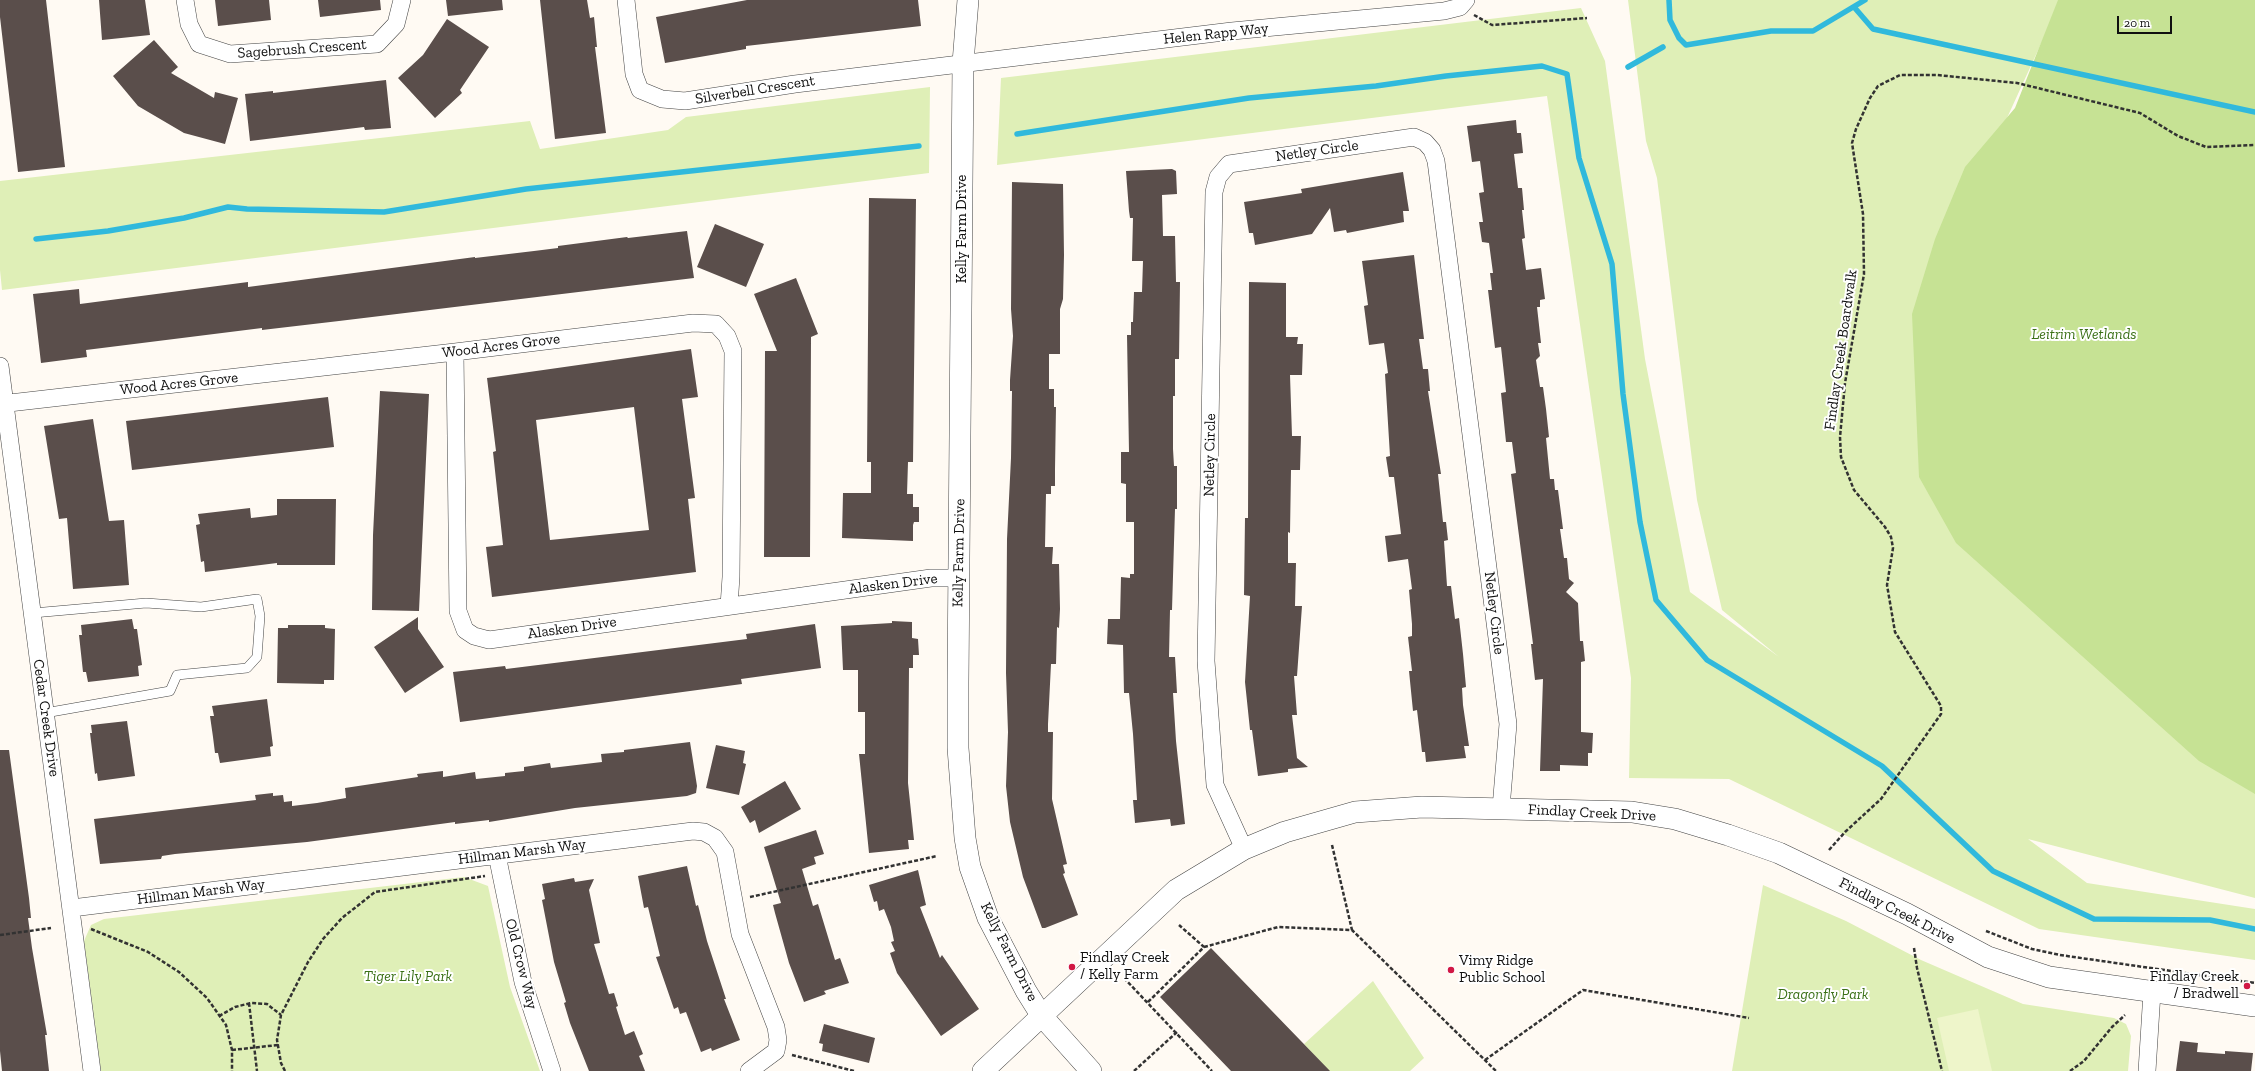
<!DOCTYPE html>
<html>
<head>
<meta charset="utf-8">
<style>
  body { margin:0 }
  #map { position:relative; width:2255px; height:1071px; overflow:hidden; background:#fffaf3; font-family:"Zilla Slab",serif }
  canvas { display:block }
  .scale { position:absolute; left:2117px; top:16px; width:55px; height:18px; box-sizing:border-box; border:2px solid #101010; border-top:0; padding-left:5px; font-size:12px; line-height:14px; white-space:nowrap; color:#101010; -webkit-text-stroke:3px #fff; paint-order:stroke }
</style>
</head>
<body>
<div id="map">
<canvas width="2255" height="1071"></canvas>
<div class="scale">20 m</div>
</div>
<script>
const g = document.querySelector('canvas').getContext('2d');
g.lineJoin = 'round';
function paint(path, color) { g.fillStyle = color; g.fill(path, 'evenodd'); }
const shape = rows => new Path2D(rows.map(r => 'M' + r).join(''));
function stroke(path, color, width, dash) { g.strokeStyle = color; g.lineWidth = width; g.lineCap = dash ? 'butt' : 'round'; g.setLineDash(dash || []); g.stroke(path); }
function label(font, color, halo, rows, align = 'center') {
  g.font = font + ' "Zilla Slab",serif'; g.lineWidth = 4; g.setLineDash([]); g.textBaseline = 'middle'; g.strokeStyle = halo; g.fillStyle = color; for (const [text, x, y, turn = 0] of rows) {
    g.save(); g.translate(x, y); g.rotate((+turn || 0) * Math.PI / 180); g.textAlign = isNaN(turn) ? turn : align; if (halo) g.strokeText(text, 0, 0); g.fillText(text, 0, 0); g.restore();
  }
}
paint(shape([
  [1628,0,2061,0,1958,225,2255,743,2255,898,2028,839,2087,883,2255,909,2255,960,2039,929,1729,779,1629,778,1631,678,1547,96,997,165,1001,78,1581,8,1605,61,1645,359,1690,592,1779,657,1722,610,1697,500,1657,178,1646,141],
  [930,87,929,173,2,290,0,270,0,181,530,121,540,149,668,130,686,117],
  [464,877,488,886,510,987,540,1071,101,1071,84,941,91,925,104,919],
  [1763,885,1846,921,1921,960,2023,1004,2114,1018,2126,1024,2131,1036,2128,1071,1732,1071],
  [1373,981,1424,1058,1410,1071,1329,1071,1304,1044]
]), '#dfefb7');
paint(shape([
  [2058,0,2255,0,2255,794,2199,761,1956,543,1919,477,1912,314,1935,239,1965,167,2015,108]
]), '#c6e294');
paint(shape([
  [1978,1009,1992,1071,1949,1071,1937,1018]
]), '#eef5ca');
stroke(shape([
  [1669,0,1670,20,1679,38,1686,45,1771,31,1813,31,1865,0],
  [1854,7,1873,29,2255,112],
  [1628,67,1663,47],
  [1017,134,1249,98,1376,86,1446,76,1542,66,1567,74,1579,158,1612,264,1623,394,1640,522,1656,600,1707,660,1882,766,1993,871,2094,919,2210,920,2255,929],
  [36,239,108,231,184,218,228,207,247,209,384,212,526,189,919,146]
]), '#30b9dc', 5.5);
paint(shape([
  [0,0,46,0,65,167,18,172,0,17],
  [99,0,145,0,150,35,102,40],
  [215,0,269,0,271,20,218,26],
  [318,0,380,0,381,10,320,17],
  [446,0,502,0,503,10,448,16],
  [540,0,587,0,590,18,594,17,597,47,595,47,606,133,555,139],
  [747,0,918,0,921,26,746,46,746,49,665,63,656,17],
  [447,19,489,47,460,90,462,93,435,118,398,78,423,55],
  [154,40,178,67,171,73,214,98,215,92,238,98,225,144,184,133,138,106,113,76],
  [386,80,391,128,365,130,364,127,250,141,245,94,273,91,273,93],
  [1516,120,1517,133,1521,133,1523,153,1514,154,1518,188,1522,188,1524,210,1522,210,1525,238,1522,239,1526,270,1541,268,1545,299,1540,300,1540,307,1537,307,1541,343,1538,343,1540,356,1536,360,1540,387,1543,387,1546,409,1549,437,1546,438,1550,479,1554,479,1555,490,1558,490,1563,529,1560,529,1564,558,1567,558,1569,579,1574,583,1566,592,1578,603,1580,641,1583,641,1585,661,1581,662,1581,732,1593,733,1592,753,1588,753,1588,766,1560,765,1560,771,1540,771,1543,679,1535,680,1531,644,1533,644,1511,474,1516,473,1512,442,1506,442,1501,393,1506,392,1501,347,1495,348,1488,290,1492,290,1490,273,1493,273,1489,243,1482,242,1479,222,1483,222,1479,193,1484,192,1480,161,1472,162,1467,126],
  [1172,169,1176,171,1177,194,1162,195,1163,236,1175,236,1176,282,1180,282,1179,359,1175,359,1175,396,1173,396,1173,449,1174,466,1177,466,1177,509,1175,509,1172,610,1170,610,1169,657,1175,657,1177,693,1173,693,1176,741,1185,824,1171,826,1170,819,1135,823,1133,800,1137,800,1133,734,1129,693,1124,693,1123,645,1107,644,1108,619,1120,619,1121,577,1130,578,1130,574,1134,574,1134,522,1126,522,1126,484,1121,483,1121,452,1129,452,1127,335,1131,335,1131,322,1133,322,1134,292,1142,292,1143,261,1132,261,1133,218,1130,218,1129,211,1126,171],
  [1403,172,1409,211,1403,211,1404,222,1347,233,1346,230,1334,232,1330,208,1312,234,1255,245,1253,233,1249,233,1244,202,1302,193,1301,189],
  [1012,182,1063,184,1064,255,1063,299,1060,309,1060,354,1049,354,1049,389,1054,389,1054,407,1056,407,1055,469,1055,486,1051,486,1051,494,1046,494,1045,547,1053,547,1052,564,1059,564,1060,609,1059,628,1057,627,1056,664,1051,664,1048,724,1048,732,1053,732,1052,799,1067,864,1063,865,1065,873,1063,874,1078,915,1045,928,1042,928,1023,877,1010,822,1006,786,1008,732,1006,673,1007,539,1011,458,1012,391,1010,391,1010,380,1013,336,1011,309],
  [869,198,916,199,913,462,908,462,907,494,913,494,913,507,919,507,919,522,914,522,913,525,913,541,842,538,843,493,871,493,871,462,867,462],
  [715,224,764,244,746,287,697,267],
  [687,231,694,278,339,321,262,330,262,328,86,350,87,357,41,363,33,294,79,289,80,304,248,282,248,287,475,257,475,258,534,251,558,248,558,246,627,237,628,238],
  [1414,255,1424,339,1419,339,1423,369,1428,369,1430,391,1428,391,1441,474,1438,474,1443,522,1446,522,1448,540,1444,541,1447,586,1451,586,1455,619,1459,618,1463,654,1466,687,1462,688,1463,705,1469,746,1464,746,1466,758,1426,762,1425,752,1422,752,1417,710,1413,711,1409,671,1412,671,1408,637,1412,636,1412,624,1409,590,1412,589,1408,559,1388,562,1385,536,1401,534,1394,477,1389,477,1386,457,1390,456,1385,374,1388,373,1384,343,1369,345,1364,306,1368,305,1362,261],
  [796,278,818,334,811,337,810,557,764,557,765,351,777,351,754,294],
  [1249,282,1286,283,1286,337,1298,337,1297,344,1303,344,1302,375,1290,375,1292,436,1301,436,1300,470,1291,470,1290,533,1288,532,1288,563,1296,563,1295,606,1302,606,1297,676,1294,676,1297,715,1292,715,1297,758,1308,767,1288,769,1288,772,1258,776,1252,730,1250,730,1245,682,1250,596,1244,595,1245,518,1248,518],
  [691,349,698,397,682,399,695,498,688,499,696,572,492,597,486,547,503,545,493,452,496,451,487,378],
  [634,407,649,530,550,540,536,420],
  [380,391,429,394,419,611,372,610,373,535],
  [328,397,334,447,132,470,126,421],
  [93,419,109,521,124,520,129,585,73,589,67,518,59,519,44,426],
  [277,499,336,499,335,565,277,565,277,563,205,572,204,561,201,562,196,525,200,524,198,514,250,508,251,518,277,515],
  [418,617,418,629,444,667,405,693,374,647],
  [132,619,134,629,137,629,142,665,138,666,139,676,88,682,86,672,83,672,79,635,82,635,81,625],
  [892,621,912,622,912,638,918,639,919,655,913,655,913,668,909,668,908,783,914,840,908,840,909,849,869,853,859,754,865,754,865,712,858,712,858,670,843,670,841,626,892,623],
  [815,624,821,668,741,679,742,684,460,722,453,672,505,666,506,669,747,639,746,634],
  [288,625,325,625,325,628,335,629,334,680,324,680,324,684,277,683,278,628,288,628],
  [267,699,273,746,270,747,271,756,220,763,218,753,215,753,213,737,210,716,214,716,212,706],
  [127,721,135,776,98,781,97,773,95,774,90,733,92,733,91,725],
  [690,742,697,786,696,793,687,796,575,808,489,822,489,820,455,824,455,822,307,842,175,854,162,856,161,859,100,864,94,819,256,800,255,795,273,793,273,796,283,795,284,802,292,801,292,806,317,803,346,798,345,788,418,777,417,774,443,771,443,777,475,772,476,779,505,776,505,773,524,771,524,767,550,763,551,768,602,762,601,754,624,752,624,750],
  [716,745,745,751,743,763,746,764,739,795,706,788],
  [0,750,9,750,29,898,31,918,28,918,32,948,47,1035,45,1035,49,1071,2,1071,0,1051],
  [785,781,801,809,759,833,755,820,750,823,741,807],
  [816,830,824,854,814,857,816,864,802,869,813,906,818,904,835,960,840,958,849,983,824,991,826,994,804,1002,789,963,775,913,773,905,781,903,764,847],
  [687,866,696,906,698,905,707,941,726,999,724,999,740,1040,712,1051,711,1048,701,1052,686,1012,680,1014,678,1007,674,1009,656,957,660,956,648,907,644,908,638,876],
  [918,870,926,905,920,907,940,958,942,955,979,1009,941,1036,897,973,890,953,895,951,891,942,894,941,891,927,884,909,879,911,877,901,874,902,869,885],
  [574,878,575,882,594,879,589,890,600,943,594,944,609,994,614,993,618,1006,616,1007,625,1035,634,1031,643,1054,639,1056,645,1071,589,1071,570,1023,564,1003,566,1002,554,962,542,900,545,899,542,884],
  [1211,948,1330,1071,1231,1071,1160,997],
  [824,1024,875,1038,869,1063,822,1051,823,1044,819,1043],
  [2180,1041,2198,1043,2197,1052,2225,1054,2225,1051,2253,1053,2251,1071,2176,1071]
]), '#5a4e4b');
const service = shape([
  [33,613,146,603,201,607,257,599,260,616,257,657,247,668,177,675,170,691,45,713]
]);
const minor = shape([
  [185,0,189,24,199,44,230,54,377,44,396,24,402,0],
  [626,0,634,74,640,90,662,99,685,101,795,84,1232,31,1444,11,1460,7,1466,0],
  [455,352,458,611,465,630,474,636,489,640,931,578,959,578],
  [0,366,92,1071],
  [0,404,455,352,693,323,716,324,727,336,733,351,731,577,729,606],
  [1244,849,1215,785,1206,661,1214,192,1218,177,1229,164,1414,137,1425,142,1432,150,1436,161,1508,724,1501,808],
  [497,855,523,982,552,1071],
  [72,908,693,831,704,832,715,838,725,852,740,934,776,1027,778,1040,776,1051,749,1071],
  [2147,1071,2152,992]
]);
const tertiary = shape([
  [968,0,963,63,958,682,958,748,965,838,970,867,988,918,1026,991,1041,1015,1091,1071],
  [983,1071,1176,890,1244,849,1285,832,1355,812,1422,807,1632,812,1675,819,1728,835,1779,853,1907,914,1988,957,2049,977,2255,1006]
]);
stroke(service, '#434343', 10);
stroke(minor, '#434343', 18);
stroke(tertiary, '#434343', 22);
stroke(shape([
  [1474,15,1492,25,1587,18],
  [1332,845,1352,930],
  [1829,850,1845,832,1881,799,1941,714,1941,706,1895,632,1887,585,1893,548,1891,537,1885,527,1854,490,1841,457,1840,437,1845,383,1864,274,1863,214,1852,143,1856,129,1870,98,1878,86,1900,75,1937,75,2017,83,2140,113,2178,136,2206,147,2255,145],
  [750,897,937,856],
  [91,929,148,952,179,972,207,998,226,1025,232,1050,232,1071],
  [1986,931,2032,949,2060,955,2255,983],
  [0,935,51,928],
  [1204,947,1278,927,1352,930,1496,1071],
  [1914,948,1917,968,1942,1071],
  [1124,978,1212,1071],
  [1148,1002,1204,947,1179,925],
  [249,1003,257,1071],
  [219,1016,235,1007,251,1003,267,1004,281,1015],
  [232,1050,278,1045],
  [792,1055,854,1071],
  [1485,1060,1583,990,1749,1018],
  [285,1071,281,1063,277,1040,281,1015,308,962,323,939,342,918,375,892,485,876],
  [1134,1071,1177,1032],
  [2070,1071,2084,1061,2112,1027,2125,1015]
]), '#323232', 2.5, [4, 2]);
stroke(service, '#fff', 9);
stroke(minor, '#fff', 17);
stroke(tertiary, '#fff', 21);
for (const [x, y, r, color] of [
  [1072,967,4,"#d11744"],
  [1451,970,4,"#d11744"],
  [2247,986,4,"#d11744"]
]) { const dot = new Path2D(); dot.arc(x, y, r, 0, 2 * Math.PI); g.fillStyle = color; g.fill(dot); stroke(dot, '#fff', 1.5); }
label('15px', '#101010', '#fff', [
  ["Helen Rapp Way",1216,34,-6],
  ["Sagebrush Crescent",302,49,-4],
  ["Silverbell Crescent",755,90,-9],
  ["Netley Circle",1317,151,-8],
  ["Kelly Farm Drive",962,229,-90],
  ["Wood Acres Grove",501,346,-7],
  ["Findlay Creek Boardwalk",1841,350,-82],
  ["Wood Acres Grove",179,384,-6],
  ["Netley Circle",1210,455,-89],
  ["Kelly Farm Drive",959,553,-89],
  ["Alasken Drive",893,584,-7],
  ["Netley Circle",1494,613,83],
  ["Alasken Drive",572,628,-8],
  ["Cedar Creek Drive",46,718,82],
  ["Findlay Creek Drive",1592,813,3],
  ["Hillman Marsh Way",522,852,-7],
  ["Hillman Marsh Way",201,892,-7],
  ["Findlay Creek Drive",1897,911,27],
  ["Kelly Farm Drive",1009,952,63],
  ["Old Crow Way",521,964,76]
]);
label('italic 15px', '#3b7017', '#fff', [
  ["Leitrim Wetlands",2084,335],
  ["Tiger Lily Park",408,977],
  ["Dragonfly Park",1823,995]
]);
label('15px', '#101010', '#fff', [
  ["Findlay Creek",1080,958],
  ["/ Kelly Farm",1080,975],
  ["Vimy Ridge",1459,961],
  ["Public School",1459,978],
  ["Findlay Creek",2239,977,"right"],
  ["/ Bradwell",2239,994,"right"]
], 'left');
</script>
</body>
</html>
